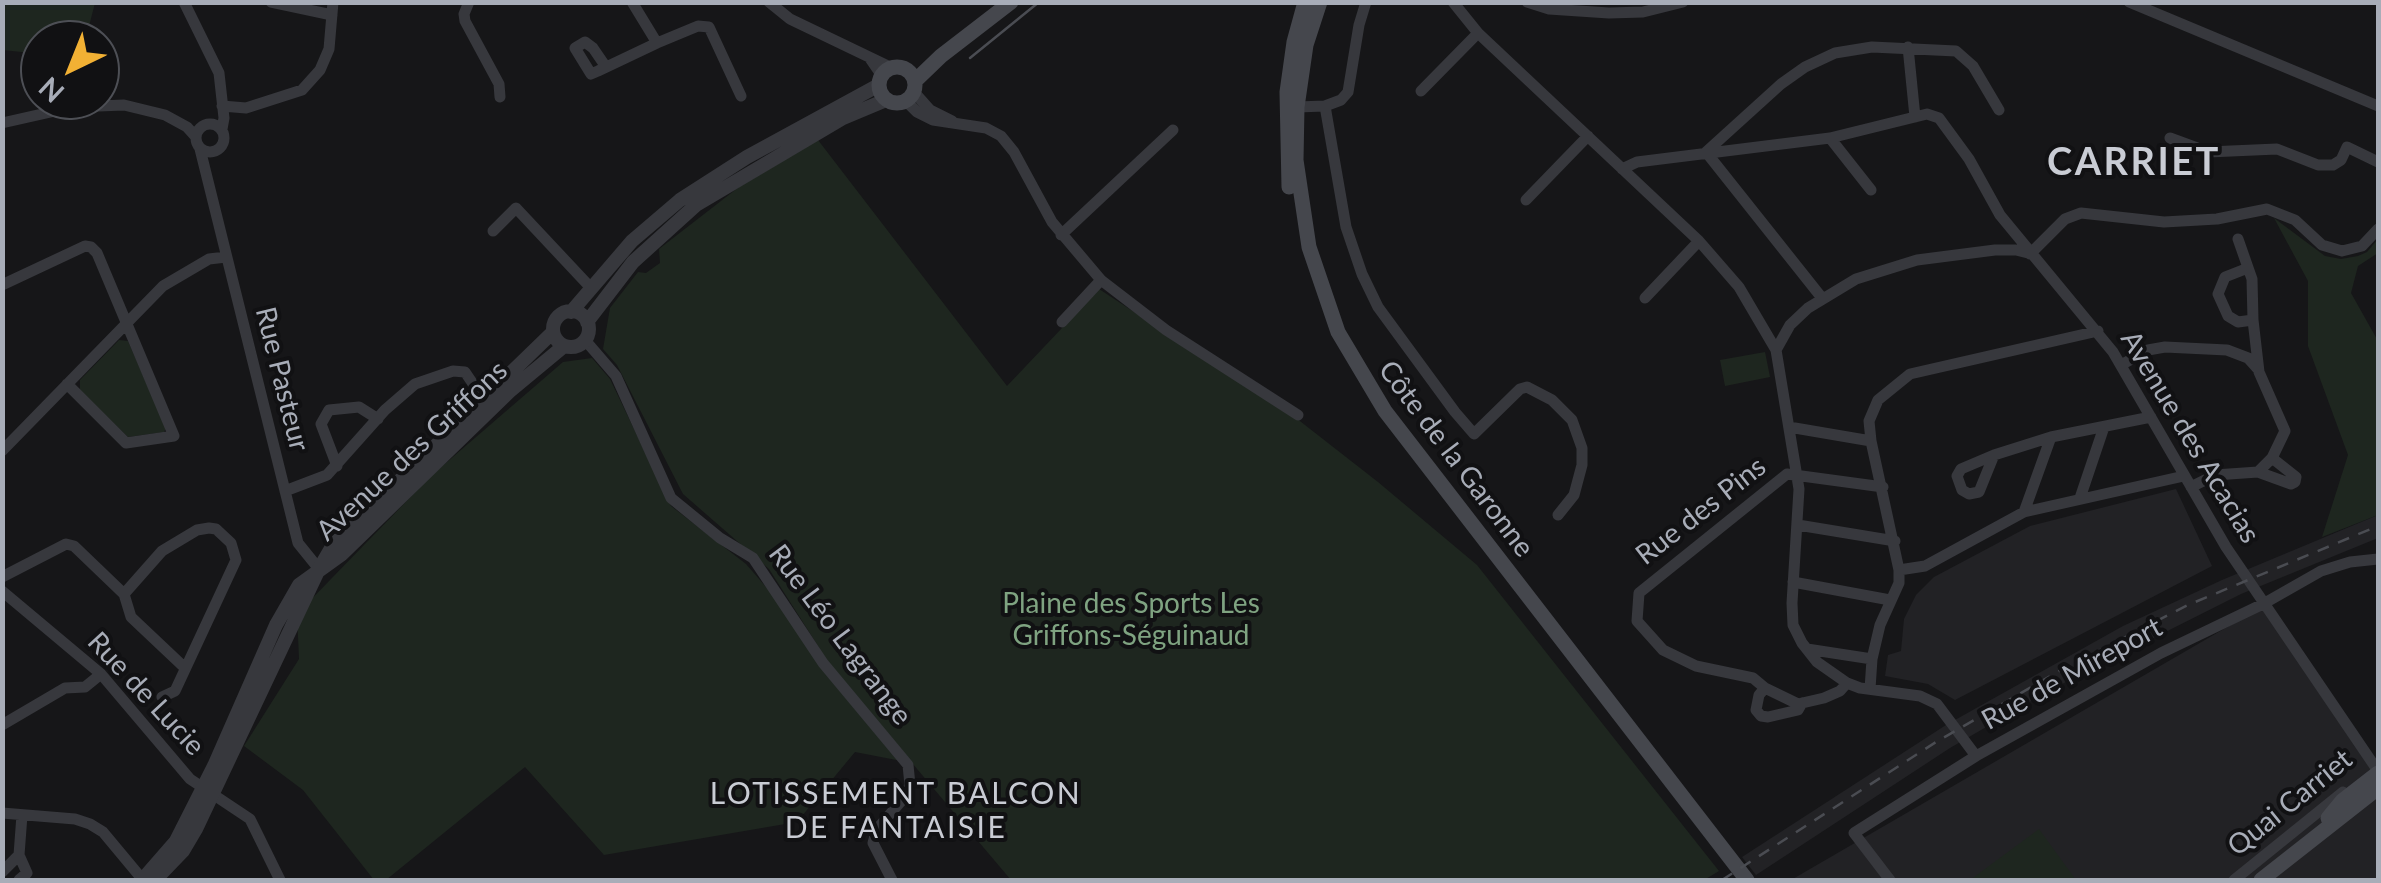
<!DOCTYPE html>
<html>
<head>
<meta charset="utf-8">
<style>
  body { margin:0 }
  #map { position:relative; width:2381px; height:883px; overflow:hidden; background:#161618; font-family:Lato,sans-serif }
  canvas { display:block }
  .frame { position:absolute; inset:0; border:5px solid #a8adb8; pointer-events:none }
  .north { position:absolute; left:20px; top:20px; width:100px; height:100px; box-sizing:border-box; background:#111113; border:2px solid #4d4f55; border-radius:50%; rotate:223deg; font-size:28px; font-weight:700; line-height:40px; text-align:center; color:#a8adb8 }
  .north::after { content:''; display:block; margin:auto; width:35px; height:45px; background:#f2b134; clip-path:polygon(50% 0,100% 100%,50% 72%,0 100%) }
</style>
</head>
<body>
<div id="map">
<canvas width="2381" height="883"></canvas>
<div class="frame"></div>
<div class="north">N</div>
</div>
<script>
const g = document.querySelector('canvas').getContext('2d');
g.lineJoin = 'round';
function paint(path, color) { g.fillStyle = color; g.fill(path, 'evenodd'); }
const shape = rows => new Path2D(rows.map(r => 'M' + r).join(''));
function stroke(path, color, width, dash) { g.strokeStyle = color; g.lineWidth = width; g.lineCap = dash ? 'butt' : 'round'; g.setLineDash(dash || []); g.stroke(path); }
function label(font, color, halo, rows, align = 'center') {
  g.font = font + ' Lato,sans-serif'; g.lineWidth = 8; g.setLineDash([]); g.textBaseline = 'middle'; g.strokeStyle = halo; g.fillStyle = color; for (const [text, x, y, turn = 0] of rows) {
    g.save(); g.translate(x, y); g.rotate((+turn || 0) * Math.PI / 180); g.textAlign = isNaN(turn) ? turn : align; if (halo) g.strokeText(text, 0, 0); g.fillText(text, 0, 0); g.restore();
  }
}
paint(shape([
  [2176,489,2212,566,1955,700,1928,684,1885,676,1888,655,1901,651,1904,619,1916,595,1934,577,2030,526],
  [2378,515,2378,538,2241,594,2050,690,1950,748,1756,875,1742,857,1946,725,2123,626,2222,580],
  [2267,604,2378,767,2378,880,1791,880]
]), '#222225');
paint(shape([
  [2,3,3,2,95,3,87,34,81,40,40,40,40,54,3,50],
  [818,140,1007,386,1099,289,1296,418,1378,482,1477,565,1719,871,1704,880,1011,880,912,763,855,752,797,822,604,855,525,767,386,880,374,880,303,790,244,746,299,659,297,614,432,475,563,362,592,358,610,379,671,506,746,564,820,649,769,569,683,494,617,365,603,349,610,308,638,272,646,273,660,263,659,249,739,187],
  [2274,218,2325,256,2341,259,2358,256,2367,252,2378,239,2378,253,2358,266,2351,293,2378,341,2378,515,2322,537,2348,455,2308,346,2308,281],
  [119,340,128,341,166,428,164,432,128,437,80,391,80,380],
  [1765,352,1770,377,1725,386,1720,360],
  [2039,829,2076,880,1970,880]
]), '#1e261f');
stroke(shape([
  [184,2,219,73,224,118,222,129],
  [271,2,332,15],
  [469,2,464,14,465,21,499,84,500,97],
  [632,2,657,43,698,26,709,27,741,96],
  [769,2,790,19,892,68],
  [1453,2,1478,33,1699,241,1739,287,1776,350,1799,489,1792,603,1793,625,1802,643,1817,662,1847,683,1860,688,1920,696,1937,704,1976,756],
  [1527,2,1549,9,1609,13,1643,12,1683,2],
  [2129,2,2378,106],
  [1908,47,1915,117],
  [869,57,882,76],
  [606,67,593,48,585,42,575,48,591,74,598,71,657,43],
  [1421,91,1478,33],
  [914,92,930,110,952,121],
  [906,101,917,112,933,120,986,128,1001,136,1014,152,1052,222,1101,280,1166,330,1298,415],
  [1292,101,1297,107,1325,106,1341,100,1348,92,1359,25,1366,2],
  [222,106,246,108,302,90,320,70,329,49,333,2],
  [1325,106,1346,227,1362,274,1378,307,1455,412,1474,434,1520,389,1527,387,1552,400,1572,420,1582,448,1582,465,1574,495,1558,515],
  [2,123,73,107,124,105,165,115,187,127,196,137],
  '196 138a14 14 0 1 1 28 0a14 14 0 1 1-28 0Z',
  [1830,138,1871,190],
  [2170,138,2208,152,2277,149,2318,165,2333,165,2341,160,2347,147,2378,162],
  [200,149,298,543,319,569],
  [1622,169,1637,162,1830,138,1927,114,1939,118,1969,159,2000,215,2113,352,2226,547,2378,771],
  [1526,200,1588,136],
  [493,231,516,208,591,288],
  [1061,235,1173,130],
  [2030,254,2065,219,2081,213,2164,222,2217,219,2267,209,2295,220,2322,245,2342,251,2362,246,2378,229],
  [2248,268,2225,277,2218,294,2228,316,2238,322,2253,320],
  [2,285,85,246,91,247,97,253,174,436,126,443,67,384],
  [1645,298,1699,241],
  [1822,298,1706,152,1781,84,1805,67,1835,53,1872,47,1956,51,1973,66,1999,110],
  [1062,322,1101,280],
  [585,340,616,376,671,498,720,538,753,558,823,663,908,765,910,785,904,798,877,829,873,843,892,880],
  [1776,350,1790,325,1808,308,1856,279,1917,260,1995,250,2016,250,2028,253],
  [2121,365,2148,350,2165,347,2227,350,2248,358,2257,368],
  [1789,427,1871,441],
  [2,451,163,286,209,259,226,257],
  [1994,455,1979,492,1969,494,1962,490,1957,476,1961,469,1994,455,2051,437,2151,417],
  [337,466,321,424,329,410,359,407,378,419],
  [2258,472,2291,484,2295,482,2296,477,2272,458],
  [2191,487,2215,475,2258,472,2272,458,2285,431,2259,372,2253,320,2252,279,2238,239],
  [285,491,327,475,385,410,415,384,453,371,465,372,484,400],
  [2080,498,2104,427],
  [2024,512,2051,437],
  [1798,525,1895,541],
  [1899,570,1925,566,2024,512,2184,476],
  [2,577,66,544,74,546,124,594],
  [1793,582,1890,600],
  [2,591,101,674,190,779,250,819,280,880],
  [1807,649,1872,659],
  [1765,688,1753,678,1696,666,1663,650,1637,621,1639,593,1787,474,1883,487],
  [1870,689,1872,659,1880,625,1899,583,1899,570,1871,441,1869,421,1878,400,1910,374,2098,331],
  [162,697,175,691,236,560,231,543,216,529,209,528,197,530,162,551,124,594,131,617,185,668],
  [1802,703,1798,710,1768,717,1761,716,1756,710,1759,695,1765,688,1798,704,1824,698,1840,691,1847,683],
  [2,725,65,688,85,687,101,674],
  [2,813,75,819,90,824,103,832,143,880],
  [19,855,27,873,19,880],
  [2,872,19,855,22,815],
  [1890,880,1854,833,1976,756,2161,653,2263,604,2321,571,2350,562,2378,559],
  [2234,880,2343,792]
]), '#37383d', 11);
stroke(shape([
  '553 329a18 18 0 1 1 36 0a18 18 0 1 1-36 0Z',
  [571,312,632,241,680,200,747,157,879,85],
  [587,322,633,262,696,205,843,118,886,100],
  [142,880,176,841,214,766,276,625,299,585,342,554,511,390,564,346],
  [155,880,183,851,196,829,319,569,333,545,553,332]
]), '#37383d', 14);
stroke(shape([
  [1320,2,1306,45,1297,107,1296,160,1309,247,1338,332,1385,411,1747,880],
  '879 85a18 18 0 1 1 36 0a18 18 0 1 1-36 0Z',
  [915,81,941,56,1011,2],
  [1289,187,1287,92,1294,42,1305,2],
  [2328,818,2342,801,2378,773],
  [2261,880,2378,788]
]), '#45474d', 15);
stroke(shape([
  [970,58,1039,2]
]), '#4a4c52', 2.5);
stroke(shape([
  [1722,880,1936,742,2061,670,2188,605,2378,526]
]), '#4a4c52', 2.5, [12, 10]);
label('28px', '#a8adb8', '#111113', [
  ["Rue Pasteur",282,379,76],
  ["Avenue des Acacias",2190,437,59],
  ["Avenue des Griffons",412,451,-43],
  ["Côte de la Garonne",1456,459,53],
  ["Rue des Pins",1701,511,-38],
  ["Rue Léo Lagrange",840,635,53],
  ["Rue de Mireport",2072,674,-29],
  ["Rue de Lucie",146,694,47],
  ["Quai Carriet",2290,803,-39]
]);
label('28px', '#7fa381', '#111113', [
  ["Plaine des Sports Les",1131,604],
  ["Griffons-Séguinaud",1131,636]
]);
g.letterSpacing = '2.5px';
label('30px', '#c9ccd4', '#111113', [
  ["LOTISSEMENT BALCON",896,794],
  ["DE FANTAISIE",896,828]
]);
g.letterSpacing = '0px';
g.letterSpacing = '2.5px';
label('bold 38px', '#c9ccd4', '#111113', [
  ["CARRIET",2134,163]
]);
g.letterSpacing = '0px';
</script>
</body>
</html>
